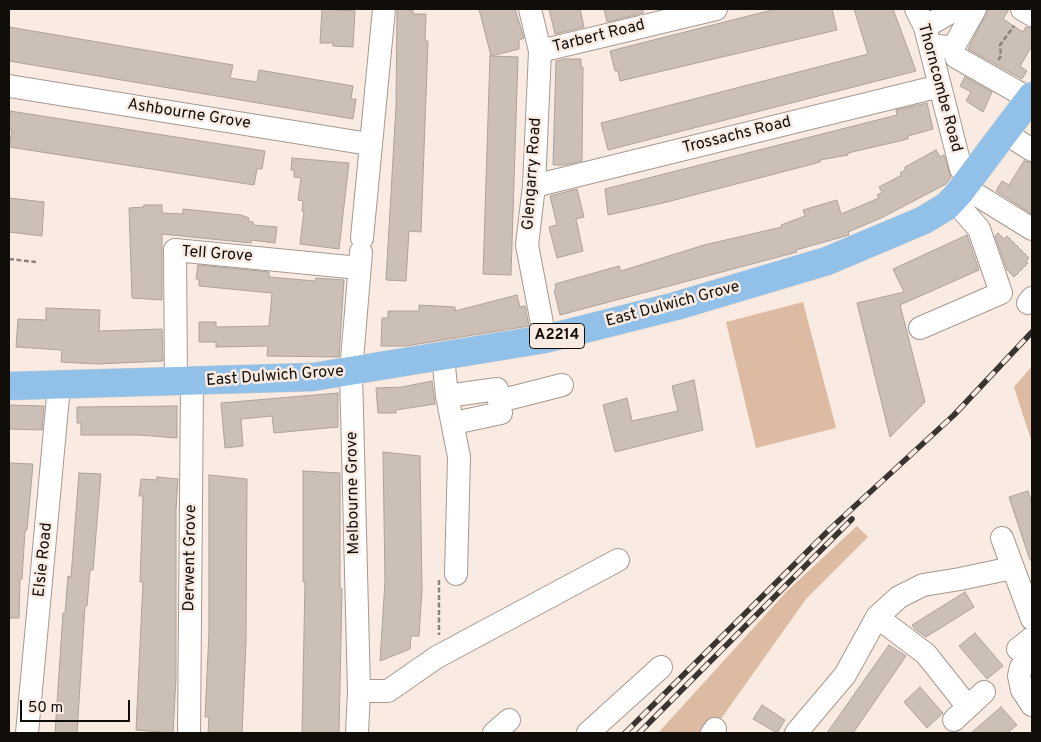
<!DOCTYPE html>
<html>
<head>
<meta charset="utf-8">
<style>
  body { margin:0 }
  #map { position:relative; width:1041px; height:742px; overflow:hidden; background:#f9ebe2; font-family:Overpass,sans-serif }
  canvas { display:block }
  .frame { position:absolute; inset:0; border:10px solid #110d09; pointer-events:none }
  .scale { position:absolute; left:20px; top:700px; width:110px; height:22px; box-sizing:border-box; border:2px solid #110d09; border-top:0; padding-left:6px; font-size:15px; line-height:18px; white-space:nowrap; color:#110d09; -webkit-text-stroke:4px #f9ebe2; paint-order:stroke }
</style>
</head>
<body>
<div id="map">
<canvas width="1041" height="742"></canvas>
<div class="frame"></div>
<div class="scale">50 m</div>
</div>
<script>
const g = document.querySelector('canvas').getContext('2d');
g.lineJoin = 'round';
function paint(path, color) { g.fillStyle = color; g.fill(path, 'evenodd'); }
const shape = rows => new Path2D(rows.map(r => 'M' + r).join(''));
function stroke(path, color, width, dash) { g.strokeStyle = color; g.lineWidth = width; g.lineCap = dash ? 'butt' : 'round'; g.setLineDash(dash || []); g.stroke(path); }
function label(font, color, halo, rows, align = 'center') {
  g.font = font + ' Overpass,sans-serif'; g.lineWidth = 5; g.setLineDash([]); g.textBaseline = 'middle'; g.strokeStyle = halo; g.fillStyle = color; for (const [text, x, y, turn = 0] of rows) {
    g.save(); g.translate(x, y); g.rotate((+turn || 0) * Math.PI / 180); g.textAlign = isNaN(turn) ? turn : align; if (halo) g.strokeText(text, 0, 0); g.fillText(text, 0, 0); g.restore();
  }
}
paint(shape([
  [803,302,836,428,756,448,726,322],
  [1032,366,1032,443,1014,387],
  [857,526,868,537,806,599,711,733,658,733,787,591]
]), '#ddbba2');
const building = shape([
  [322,9,355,11,353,47,333,46,333,43,320,43,322,9],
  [397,9,413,10,413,14,426,14,425,41,428,41,421,232,409,231,406,281,386,280,396,106,397,9],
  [479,9,515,9,524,38,519,40,519,49,491,56,479,9],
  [549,9,580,9,584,27,555,34,549,9],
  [604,9,643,9,643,13,607,22,604,9],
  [776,9,832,9,837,30,620,81,618,71,615,71,610,51,776,9],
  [854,9,893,9,916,71,608,150,601,123,868,54,854,9],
  [988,9,1009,9,1003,19,1023,32,1026,27,1032,28,1032,46,1020,66,1027,71,1022,79,968,49,988,9],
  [9,27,233,65,230,78,257,82,259,70,353,86,351,99,356,99,353,119,9,61,9,27],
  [490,56,518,57,511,275,483,274,490,56],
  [564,59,581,59,581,67,583,67,582,161,564,165,553,165,556,61,564,59],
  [965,77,992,92,983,112,966,101,971,92,960,86,965,77],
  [927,103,933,129,908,136,908,139,848,153,848,155,820,160,820,162,809,165,663,203,608,215,605,189,893,116,897,115,896,110,927,103],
  [10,111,265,151,262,169,257,169,254,185,9,147,12,130,9,130,10,111],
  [936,150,940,157,944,155,951,177,946,184,881,218,848,232,849,235,796,250,797,252,560,315,554,290,556,289,555,284,619,266,621,271,704,245,782,227,781,225,805,216,803,210,837,200,841,214,879,198,877,195,882,192,879,187,902,175,900,173,905,170,905,167,936,150],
  [292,158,349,163,339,249,300,244,304,211,302,211,303,201,298,200,301,178,294,177,294,170,291,170,292,158],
  [1024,161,1032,163,1032,214,996,191,1002,181,1009,185,1024,161],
  [577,189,584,217,576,219,583,251,557,258,549,227,557,225,550,196,577,189],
  [9,198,44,202,42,236,9,232,9,198],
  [144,205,162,205,162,213,183,214,183,209,241,215,249,218,248,221,253,222,253,225,277,227,275,243,251,240,251,243,162,234,162,300,132,298,129,208,144,207,144,205],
  [998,233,1004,239,1007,236,1029,258,1026,261,1028,263,1014,277,1007,270,995,236,998,233],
  [967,235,979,270,900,305,925,402,890,437,857,303,904,292,893,269,967,235],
  [198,265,269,272,269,277,315,281,316,278,344,280,339,357,267,356,268,346,216,347,216,342,199,342,199,322,216,322,216,327,269,326,272,293,199,286,199,279,196,279,198,265],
  [517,295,520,307,525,306,529,326,406,346,381,346,382,318,388,318,388,311,419,311,419,305,455,307,455,311,517,295],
  [46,308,100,310,99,331,162,329,163,361,97,364,61,362,62,350,16,347,18,319,46,320,46,308],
  [694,380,703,430,615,452,603,405,627,398,632,421,678,411,672,386,694,380],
  [432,381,435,404,396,410,396,413,378,413,376,388,402,387,432,381],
  [338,393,338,427,274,433,272,416,241,419,243,446,225,448,221,403,338,393],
  [9,405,44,406,42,430,9,429,9,405],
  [177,406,177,438,139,435,81,435,81,423,77,423,77,407,177,406],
  [383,452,420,456,422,591,419,636,411,636,410,649,380,661,385,581,383,452],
  [9,463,33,464,27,530,25,530,22,579,20,579,19,618,9,618,9,463],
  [303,471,340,473,340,589,342,589,339,733,302,733,305,582,303,582,303,471],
  [79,473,101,474,93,570,90,570,87,606,85,606,77,733,55,733,63,613,65,613,68,576,71,577,79,473],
  [209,475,247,479,246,642,242,733,208,733,209,717,205,717,209,632,209,475],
  [157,477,178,479,176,509,176,678,173,733,136,730,143,582,140,582,143,496,139,496,141,479,157,480,157,477],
  [1028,491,1032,503,1032,560,1030,560,1009,497,1028,491],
  [965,592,974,607,926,637,915,629,912,625,965,592],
  [975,633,1003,666,987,679,959,646,975,633],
  [889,645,906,656,853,733,827,733,889,645],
  [920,687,943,713,927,728,904,702,920,687],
  [762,705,785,720,777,733,753,719,762,705],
  [1001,707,1017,725,1007,733,971,733,1001,707]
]);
paint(building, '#ccc0b6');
stroke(building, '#ada198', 1);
const minor = shape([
  [530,9,540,51,534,186,527,245,545,339],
  [916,9,925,27,961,169],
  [1022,9,1032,15],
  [925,27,951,12,953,9],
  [939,46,953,48,975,9],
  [953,48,956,57,1030,99],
  [540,51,716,9],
  [9,86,369,144],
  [1005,133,1032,150],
  [534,186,940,86],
  [964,187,1032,229],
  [362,238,384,9],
  [1028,303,1032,298],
  [920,328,1001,293,979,229,953,199],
  [443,356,447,396],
  [176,382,175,250,359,268],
  [499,401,562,385],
  [454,423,501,413,497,389,447,396,459,457,456,574],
  [1002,538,1032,619],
  [877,617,926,654,968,707],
  [1018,649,1032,638],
  [1032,658,1021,667,1019,676,1022,690,1032,705],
  [359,691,388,691,437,657,618,560],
  [954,720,984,692],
  [27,733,59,386],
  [189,733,192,383],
  [357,733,359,691,351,372,361,252],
  [494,733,509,720],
  [588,733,661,667],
  [712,733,715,729],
  [796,733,845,675,877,617,899,597,923,585,960,579,1012,568]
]);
const major = shape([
  [9,386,313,377,545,339,676,306,827,261,924,220,947,206,959,193,1032,96]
]);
stroke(minor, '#a59990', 24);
stroke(major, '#cfcfce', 29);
stroke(shape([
  [998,60,1001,56,1000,45,1014,26],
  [9,259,36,262],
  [439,580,439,635]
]), '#8c837c', 2.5, [5, 2.5]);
stroke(minor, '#fff', 22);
stroke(major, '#91c0e9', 28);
const rail = shape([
  [625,733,831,528,954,415,1032,332],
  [639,733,852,519]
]);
stroke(rail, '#3a342f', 5.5);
stroke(rail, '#f9ebe2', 4, [11]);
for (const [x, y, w] of [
  [557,336,55]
]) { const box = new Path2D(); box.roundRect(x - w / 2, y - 12.5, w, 25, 4); g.fillStyle = '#f9ebe2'; g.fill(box); stroke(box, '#110d09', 1); }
label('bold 15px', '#110d09', null, [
  ["A2214",557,336]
]);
label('16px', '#110d09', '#f9ebe2', [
  ["Tarbert Road",599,37,-14],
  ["Thorncombe Road",939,88,75],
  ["Ashbourne Grove",189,115,9],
  ["Trossachs Road",737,136,-14],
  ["Glengarry Road",533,174,-86],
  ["Tell Grove",217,255,4],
  ["East Dulwich Grove",673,305,-15],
  ["East Dulwich Grove",275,377,-4],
  ["Melbourne Grove",354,493,-91],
  ["Derwent Grove",191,558,-89],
  ["Elsie Road",44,560,-84]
]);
</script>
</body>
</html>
